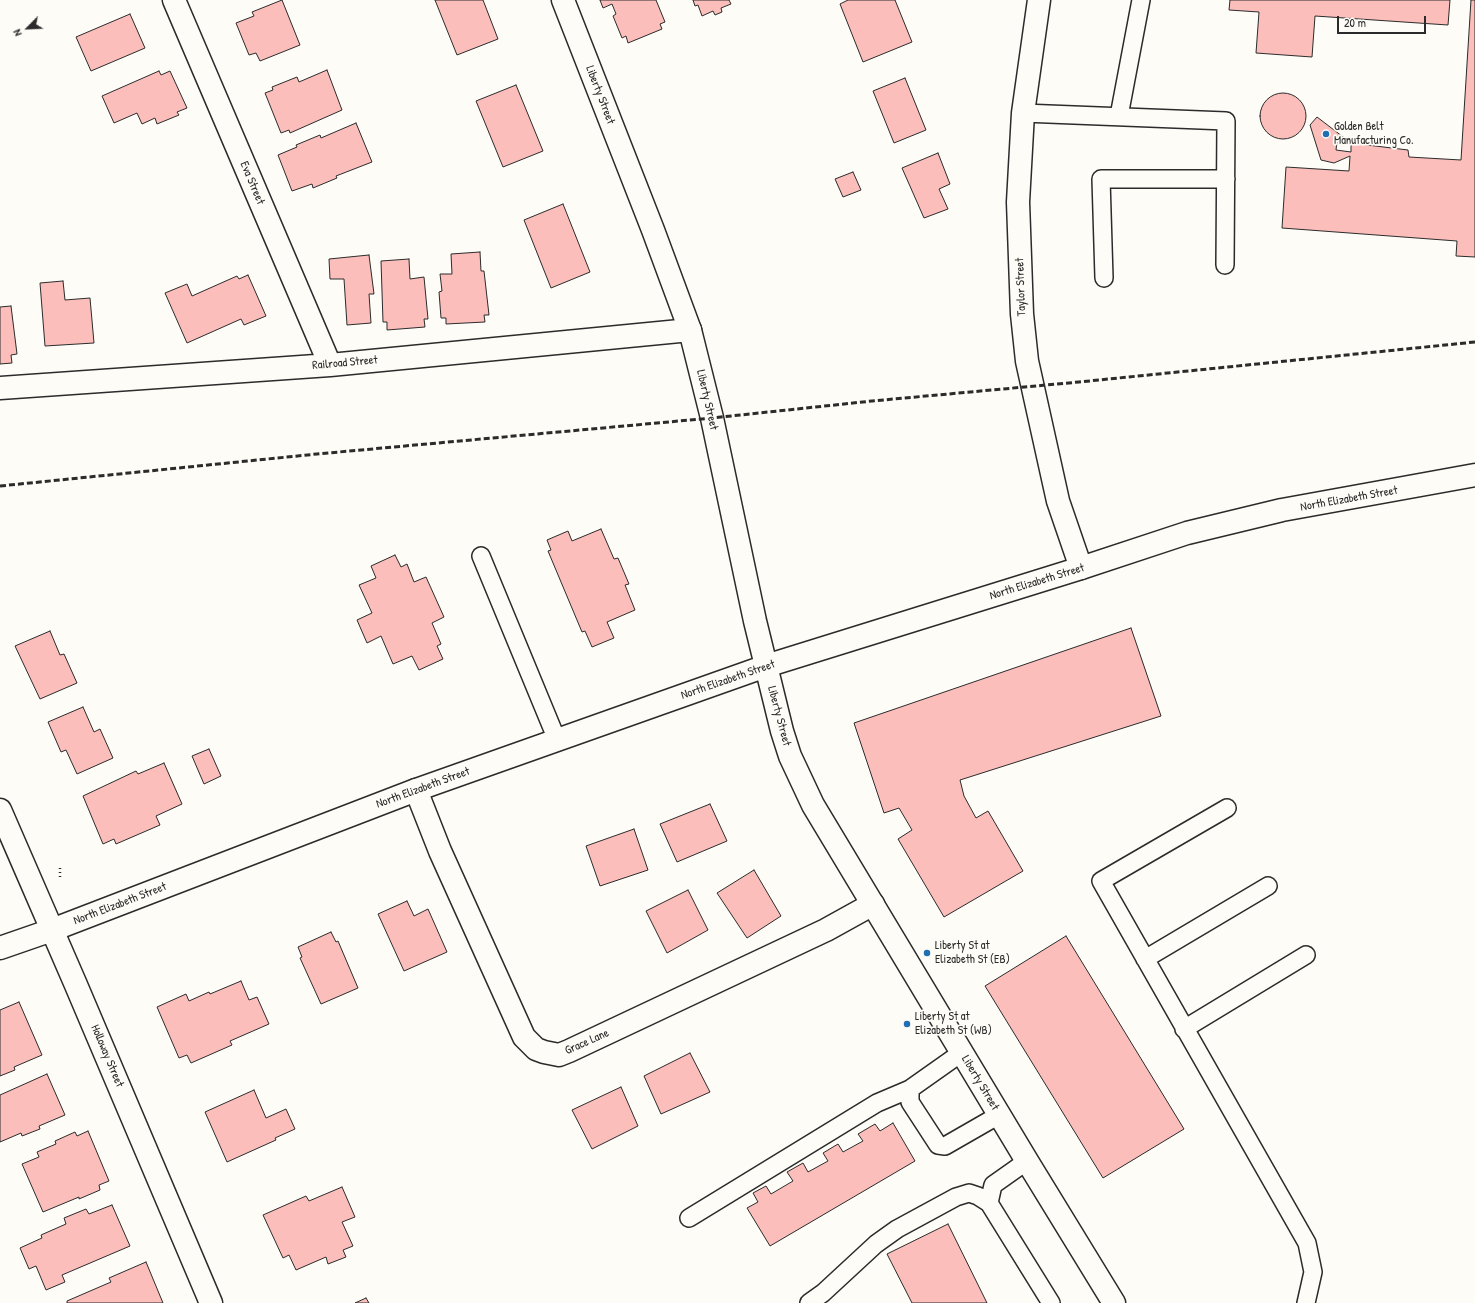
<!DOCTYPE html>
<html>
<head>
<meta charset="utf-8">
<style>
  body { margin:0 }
  #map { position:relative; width:1475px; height:1303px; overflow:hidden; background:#fdfcf7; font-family:"Patrick Hand",sans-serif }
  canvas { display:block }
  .north { position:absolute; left:8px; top:8px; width:40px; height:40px; -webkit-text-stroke:3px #fdfcf7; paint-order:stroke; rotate:246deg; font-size:11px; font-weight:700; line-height:16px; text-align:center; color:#2b2b2b }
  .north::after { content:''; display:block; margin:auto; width:14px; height:18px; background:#2b2b2b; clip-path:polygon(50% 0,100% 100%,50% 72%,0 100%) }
  .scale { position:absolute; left:1337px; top:16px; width:89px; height:18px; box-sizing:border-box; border:2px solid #2b2b2b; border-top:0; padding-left:5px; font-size:12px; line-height:14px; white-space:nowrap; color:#2b2b2b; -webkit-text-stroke:3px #fdfcf7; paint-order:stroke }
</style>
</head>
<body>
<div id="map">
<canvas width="1475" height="1303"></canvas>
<div class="north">N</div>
<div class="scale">20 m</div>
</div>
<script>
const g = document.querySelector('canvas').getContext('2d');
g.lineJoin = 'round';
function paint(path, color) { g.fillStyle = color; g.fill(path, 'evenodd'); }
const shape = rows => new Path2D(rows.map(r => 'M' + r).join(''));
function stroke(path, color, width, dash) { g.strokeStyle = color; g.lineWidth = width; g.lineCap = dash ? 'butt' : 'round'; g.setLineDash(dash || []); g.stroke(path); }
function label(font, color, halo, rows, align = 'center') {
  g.font = font + ' "Patrick Hand",sans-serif'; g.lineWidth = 3.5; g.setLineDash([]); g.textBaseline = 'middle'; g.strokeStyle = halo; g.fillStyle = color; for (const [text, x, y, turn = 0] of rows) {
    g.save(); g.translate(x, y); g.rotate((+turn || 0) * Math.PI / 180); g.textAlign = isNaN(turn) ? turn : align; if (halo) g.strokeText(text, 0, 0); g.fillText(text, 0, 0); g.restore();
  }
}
const building = shape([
  [282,0,300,45,260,61,256,53,249,55,236,23,254,16,252,12,282,0],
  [435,0,483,0,498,39,457,55,435,0],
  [600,0,656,0,665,22,660,24,662,29,628,43,626,36,622,38,613,16,616,14,612,4,603,8,600,0],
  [693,0,729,0,731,4,721,8,722,12,715,15,713,11,702,16,698,5,695,6,693,0],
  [848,0,895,0,912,42,863,62,840,4,848,0],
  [1230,0,1450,0,1448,25,1315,16,1312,57,1256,53,1259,12,1229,10,1230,0],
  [1471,0,1475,0,1475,257,1456,256,1457,241,1282,228,1286,167,1349,171,1350,156,1334,163,1321,160,1310,125,1317,117,1351,143,1408,150,1409,157,1461,160,1471,0],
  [130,14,145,48,91,71,76,37,130,14],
  [327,70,342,110,290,133,289,130,281,133,265,93,273,90,272,87,297,77,299,82,327,70],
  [159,71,161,75,170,71,187,108,177,112,179,115,157,124,155,118,142,124,137,113,114,123,102,96,159,71],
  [905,78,926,130,894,143,873,91,905,78],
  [516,85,543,151,503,167,476,101,516,85],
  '1260 116a23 23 0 1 1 46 0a23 23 0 1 1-46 0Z',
  [356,123,372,162,336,176,337,178,313,188,312,184,292,191,278,155,297,147,296,145,320,135,321,138,356,123],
  [1337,142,1351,143,1351,152,1336,150,1337,142],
  [938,153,950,184,939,189,948,209,924,218,902,168,938,153],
  [853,172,861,190,843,197,835,179,853,172],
  [563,204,590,272,551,288,524,220,563,204],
  [480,252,481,271,484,271,489,315,484,315,485,322,446,324,446,318,441,318,439,292,442,291,440,274,452,274,451,254,480,252],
  [369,255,374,294,369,294,371,323,347,325,344,279,330,279,329,259,369,255],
  [409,259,410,279,424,277,428,319,424,319,425,327,387,330,387,322,383,322,381,261,409,259],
  [248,275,266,316,244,325,241,319,187,343,165,293,187,284,192,296,237,276,239,279,248,275],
  [63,281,65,300,90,298,94,343,45,346,40,283,63,281],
  [11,306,17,354,11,355,12,363,0,364,0,307,11,306],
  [601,529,614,559,618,558,629,584,625,585,635,610,607,622,614,638,592,647,585,631,582,632,548,551,551,550,547,540,568,531,572,541,601,529],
  [395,555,401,567,407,564,414,582,426,577,444,617,432,623,441,644,437,646,443,659,419,670,412,656,393,664,381,636,367,643,357,620,372,613,359,585,376,578,371,566,395,555],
  [1131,628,1161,716,960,780,964,796,976,818,988,811,1023,871,944,917,898,839,912,830,899,808,884,813,854,723,1131,628],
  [50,631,60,655,64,654,77,683,40,699,15,646,50,631],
  [83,707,94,732,100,729,113,758,77,774,66,750,61,752,48,722,83,707],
  [209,749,221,776,204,784,192,756,209,749],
  [164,763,182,804,156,816,160,825,116,844,114,839,103,844,83,796,136,771,138,774,164,763],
  [710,804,727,841,677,862,660,824,710,804],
  [634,829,648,870,600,886,586,846,634,829],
  [754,870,781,916,747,938,717,893,754,870],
  [688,890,708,930,667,953,646,911,688,890],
  [407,901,414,916,428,909,447,952,404,971,378,914,407,901],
  [331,932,336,942,338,941,358,988,321,1004,300,958,302,957,298,947,331,932],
  [1066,936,1184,1129,1103,1178,985,986,1066,936],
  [241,981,249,1000,257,997,269,1024,230,1041,232,1045,191,1063,187,1055,179,1058,157,1007,186,994,189,1001,209,992,210,994,241,981],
  [19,1002,42,1055,14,1067,15,1070,0,1076,0,1010,19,1002],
  [690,1053,710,1092,661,1114,644,1076,690,1053],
  [47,1074,65,1115,39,1126,40,1129,22,1136,21,1133,0,1142,0,1095,47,1074],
  [621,1087,638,1126,592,1149,572,1110,621,1087],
  [254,1090,266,1118,286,1109,295,1129,275,1138,276,1140,227,1162,205,1112,254,1090],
  [893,1123,915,1161,770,1246,747,1208,758,1202,753,1193,766,1186,771,1194,793,1181,787,1172,803,1163,808,1172,828,1161,823,1153,838,1144,843,1152,863,1141,858,1134,875,1124,880,1131,893,1123],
  [88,1131,109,1181,99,1185,100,1190,79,1199,79,1197,43,1212,22,1164,39,1157,37,1152,56,1144,55,1141,75,1132,77,1136,88,1131],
  [342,1187,355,1217,342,1222,353,1246,343,1250,346,1257,328,1264,326,1257,296,1270,289,1255,283,1258,263,1215,306,1196,309,1201,342,1187],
  [112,1205,130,1246,62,1275,65,1282,46,1290,36,1266,29,1269,20,1248,42,1238,41,1235,66,1224,64,1218,86,1209,89,1214,112,1205],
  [948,1224,987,1303,912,1303,887,1254,948,1224],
  [146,1262,163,1303,67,1303,67,1301,111,1282,109,1278,146,1262],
  [366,1298,369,1303,355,1303,366,1298]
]);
paint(building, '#fbbebb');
stroke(building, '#2b2b2b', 1);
const lane = shape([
  [1023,113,1226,121,1225,265],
  [1119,116,1141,0],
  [1104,278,1101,179,1226,179],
  [481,556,557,740],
  [1227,808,1101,881,1307,1243,1313,1272,1306,1303],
  [1145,959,1268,886],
  [1184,1029,1306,955],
  [961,1053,910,1089,910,1102,938,1145,945,1146,999,1115],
  [1027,1161,993,1185,989,1203,1051,1303],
  [689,1218,877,1103,910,1089],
  [809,1303,823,1293,876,1244,897,1229,956,1197,969,1193,978,1196,989,1203]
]);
const street = shape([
  [174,0,330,365],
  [1039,0,1023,113,1018,202,1022,314,1027,361,1058,501,1081,568],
  [0,388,330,365,690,330],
  [416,790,440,851,524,1037,536,1049,544,1052,559,1055,569,1051,826,930,873,904],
  [0,948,52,930]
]);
const secondary = shape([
  [563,0,653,230,690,330,712,418,755,621,782,731,790,756,813,805,1027,1161,1114,1303],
  [52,930,416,790,766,666,1081,568,1187,533,1282,510,1475,475]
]);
const primary = shape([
  [0,810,76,985,211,1303]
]);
stroke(lane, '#2b2b2b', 20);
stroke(street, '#2b2b2b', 25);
stroke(secondary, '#2b2b2b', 25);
stroke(primary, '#2b2b2b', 25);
stroke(shape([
  [60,877,60,867]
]), '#2b2b2b', 2.5, [1, 3]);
stroke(lane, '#fdfcf7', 17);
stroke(street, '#fdfcf7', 22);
stroke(secondary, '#fdfcf7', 22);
stroke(primary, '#fdfcf7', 22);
stroke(shape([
  [0,486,317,454,712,418,872,401,1079,382,1475,342]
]), '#2b2b2b', 3, [6, 3]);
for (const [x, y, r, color] of [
  [1326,134,4,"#1f6fb2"],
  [927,953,4,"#1f6fb2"],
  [907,1024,4,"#1f6fb2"]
]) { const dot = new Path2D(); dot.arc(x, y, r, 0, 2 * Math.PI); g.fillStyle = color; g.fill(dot); stroke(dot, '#fdfcf7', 1.5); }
label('12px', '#2b2b2b', '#fdfcf7', [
  ["Liberty Street",600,95,69],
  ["Eva Street",252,183,67],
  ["Taylor Street",1021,287,-92],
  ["Railroad Street",345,363,-5],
  ["Liberty Street",707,400,77],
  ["North Elizabeth Street",1349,499,-10],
  ["North Elizabeth Street",1037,582,-17],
  ["North Elizabeth Street",728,680,-19],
  ["Liberty Street",779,716,75],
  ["North Elizabeth Street",423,788,-20],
  ["North Elizabeth Street",120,904,-21],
  ["Grace Lane",587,1042,-24],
  ["Holloway Street",107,1056,67],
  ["Liberty Street",980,1083,59]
]);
label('12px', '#2b2b2b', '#fdfcf7', [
  ["Golden Belt",1334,127],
  ["Manufacturing Co.",1334,141],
  ["Liberty St at",935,946],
  ["Elizabeth St (EB)",935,960],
  ["Liberty St at",915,1017],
  ["Elizabeth St (WB)",915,1031]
], 'left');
</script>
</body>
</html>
